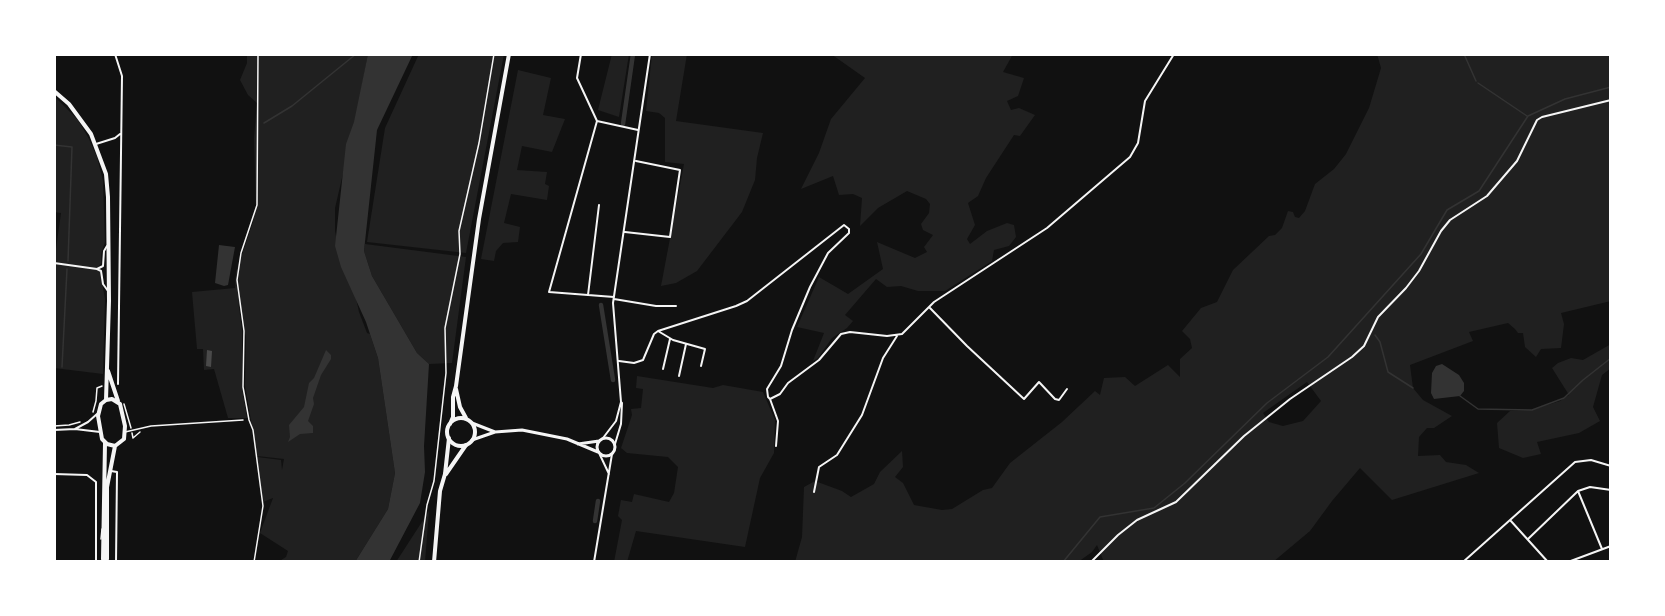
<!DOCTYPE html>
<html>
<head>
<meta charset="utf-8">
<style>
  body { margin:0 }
  #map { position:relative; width:1665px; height:616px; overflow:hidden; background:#111; font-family:Cabin,sans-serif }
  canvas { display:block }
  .frame { position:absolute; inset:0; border:56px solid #fff; pointer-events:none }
</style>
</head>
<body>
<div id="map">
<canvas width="1665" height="616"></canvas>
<div class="frame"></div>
</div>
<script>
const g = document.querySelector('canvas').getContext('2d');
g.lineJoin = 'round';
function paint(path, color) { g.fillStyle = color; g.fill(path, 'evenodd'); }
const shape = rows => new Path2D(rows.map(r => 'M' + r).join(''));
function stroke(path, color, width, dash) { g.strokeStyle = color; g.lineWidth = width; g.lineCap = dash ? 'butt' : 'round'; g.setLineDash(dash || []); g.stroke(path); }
paint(shape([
  [247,54,368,54,356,118,335,208,335,231,338,247,354,289,359,312,367,333,370,334,378,358,395,473,388,509,355,562,278,562,286,557,288,551,260,533,273,498,263,502,257,457,281,460,282,470,284,459,257,456,245,385,246,337,238,300,242,330,242,388,247,418,228,418,214,369,204,370,203,349,197,349,192,292,235,288,236,272,253,222,256,206,254,138,257,103,248,95,240,80,247,63],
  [419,54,504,54,466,253,367,242,385,128],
  [612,54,629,54,619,117,598,110],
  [652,54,687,54,676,121,763,133,757,158,755,180,742,212,697,271,676,283,661,286,684,164,665,162,665,118,659,113,646,111],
  [831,54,1013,54,1003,72,1024,78,1018,96,1007,101,1011,110,1019,108,1035,115,1020,136,1014,135,986,178,978,196,968,203,975,225,967,239,970,244,987,231,1007,223,1014,225,1016,237,1009,246,994,250,992,261,945,291,918,291,901,286,887,287,876,279,845,315,853,321,847,328,832,338,818,358,813,361,824,333,797,327,819,277,848,294,883,269,877,242,915,258,927,252,924,247,933,235,923,230,921,224,929,213,930,204,926,199,907,191,878,208,860,226,862,198,853,194,839,195,833,176,801,189,819,153,831,119,865,78],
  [1377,54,1611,54,1611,301,1561,313,1564,324,1561,348,1541,349,1536,357,1525,347,1523,333,1518,333,1515,329,1508,323,1469,332,1473,341,1410,365,1413,388,1423,400,1452,416,1434,428,1427,428,1419,437,1418,456,1440,455,1446,462,1466,465,1479,473,1392,500,1360,468,1332,501,1310,531,1273,562,1104,562,1097,545,1092,552,1078,562,795,562,802,537,804,487,815,481,842,491,851,497,874,484,880,472,902,451,903,467,895,477,903,483,914,505,942,510,952,509,983,490,992,488,1010,463,1062,422,1095,391,1100,395,1104,378,1125,377,1135,386,1168,365,1180,377,1180,359,1192,348,1190,339,1182,331,1201,308,1217,302,1233,270,1269,236,1275,235,1282,228,1288,211,1293,212,1295,217,1299,218,1305,211,1315,184,1334,169,1346,154,1369,108,1381,68],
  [1307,382,1321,401,1303,421,1283,426,1269,422,1263,413],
  [518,70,551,78,543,115,565,119,552,152,522,146,517,170,547,172,545,184,549,186,547,200,511,194,504,223,520,227,518,242,503,243,496,251,494,261,481,259],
  [54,96,78,120,89,139,97,157,103,181,105,242,101,254,101,263,99,266,105,299,103,374,54,368,54,263,61,213,54,212],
  [365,244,466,257,452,363,429,364,417,353,372,276,364,251],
  [1611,344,1611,368,1602,375,1593,407,1600,421,1579,433,1537,442,1541,454,1523,458,1499,448,1497,423,1510,411,1532,410,1560,401,1569,395,1552,368,1558,363,1571,358,1583,360],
  [637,376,713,388,723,385,763,392,775,420,774,453,760,478,745,547,636,531,627,562,614,562,622,520,618,516,621,500,632,502,634,494,669,502,674,493,678,467,668,457,627,453,621,448,632,415,631,409,641,408,643,389,636,388],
  [429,511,425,562,396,562]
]), '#202020');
paint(shape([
  [368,54,413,54,377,130,364,251,372,276,417,353,429,364,424,446,425,472,420,503,389,562,355,562,388,509,395,473,378,358,366,322,341,267,335,246,346,144,354,122],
  [219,245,235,247,228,285,224,286,215,283],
  [326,350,331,355,331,359,321,375,313,398,314,404,308,421,313,426,313,433,300,434,288,442,290,437,289,425,304,407,309,383,314,378],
  [1442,364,1459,375,1464,383,1464,391,1460,396,1434,399,1431,393,1432,373,1436,366]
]), '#333');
stroke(shape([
  [1464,54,1476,81],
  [1478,83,1527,116],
  [264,123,292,106,356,54],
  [54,145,72,147,68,261],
  [1375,335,1380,342,1388,372,1413,388],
  [62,367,67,269],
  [1460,396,1478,409,1532,410,1564,398,1583,380,1611,358],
  [1063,562,1100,517,1154,508,1185,483,1267,403,1328,357,1421,254,1447,210,1479,191,1528,116,1565,99,1611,87]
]), '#333', 1.5);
stroke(shape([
  [623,124,633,54],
  [601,305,613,380],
  [595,521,598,501]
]), '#333', 4.5);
paint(shape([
  [207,350,212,351,211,367,206,366]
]), '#4a4a4a');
stroke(shape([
  [124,404,131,428],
  [93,412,96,401,97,388,102,386],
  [54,426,69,425,80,422],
  [132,433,133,438,140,432],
  [254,562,263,506,253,430,249,420,243,387,244,331,237,280,241,253,257,205,258,54],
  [419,562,427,505,434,481,446,373,445,328,460,254,459,231,479,143,494,54]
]), '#f5f5f5', 1.5);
stroke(shape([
  [125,432,151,426,243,420],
  [101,539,102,529]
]), '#f5f5f5', 1.5);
stroke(shape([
  [115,54,122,76,118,384],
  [581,54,577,78,597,121],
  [597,121,549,292,614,297],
  [597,121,638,130],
  [96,144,115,138,120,134],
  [625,232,670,237,680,170,636,161],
  [54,263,97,269],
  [97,269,103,266,104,251,107,246],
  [97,269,101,271,103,284,108,291],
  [588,295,599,205],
  [614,299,656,306,676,306],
  [929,307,967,346,1024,399,1039,382,1055,399,1059,400,1067,389],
  [658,331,673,340,705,349,701,366],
  [619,361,634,363,643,360,654,334,658,331,736,306,747,301,844,225,849,229,849,233,828,253,810,287,792,330,781,366,767,389,768,397,770,399,780,394,788,383,819,360,841,334,850,332,887,336,902,334,934,302,1047,228,1130,157,1138,143,1145,101,1174,54],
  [663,369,670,339],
  [679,376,686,344],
  [770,399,778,421,776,446],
  [621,402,613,303,650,54],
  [75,429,88,422,97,414],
  [54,430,75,429,100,432],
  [603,438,616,421,621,402,622,403],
  [615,444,621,424,622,403],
  [600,455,609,474],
  [111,471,117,472,116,562],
  [54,474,87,475,96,482,96,562],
  [1578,491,1602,549],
  [814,492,819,467,837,455,862,415,883,358,897,336],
  [1510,520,1548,562],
  [1528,539,1578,491,1590,487,1611,490],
  [594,562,612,454],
  [1091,562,1118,535,1137,520,1176,502,1244,436,1290,399,1352,357,1364,346,1378,317,1406,288,1419,271,1441,231,1450,220,1487,196,1517,161,1537,120,1542,117,1611,100],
  [1463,562,1575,462,1591,460,1611,466],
  [1568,562,1611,546]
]), '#f5f5f5', 2);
stroke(shape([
  [472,423,495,432],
  '597 447a9 9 0 1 1 18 0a9 9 0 1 1-18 0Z',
  [472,440,495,432,522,430,567,439,598,452],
  [578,444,599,441]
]), '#f5f5f5', 3);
stroke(shape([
  [54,91,69,104,91,134,106,174,108,197,109,301,106,400],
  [108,371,118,401],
  [112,399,120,404,125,426,124,439,115,446,107,444,102,439,98,416,101,404,106,400,112,399],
  [105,443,103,559,105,562],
  [105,562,107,559,107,487,115,446]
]), '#f5f5f5', 4);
stroke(shape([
  [456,389,460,407,466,418],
  '447 432a14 14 0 1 1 28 0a14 14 0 1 1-28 0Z',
  [450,424,453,417,453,397,456,386,479,219,509,54],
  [434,562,440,491,445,474]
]), '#f5f5f5', 4);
stroke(shape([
  [445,474,449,438],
  [446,474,466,445]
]), '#f5f5f5', 4);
</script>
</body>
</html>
